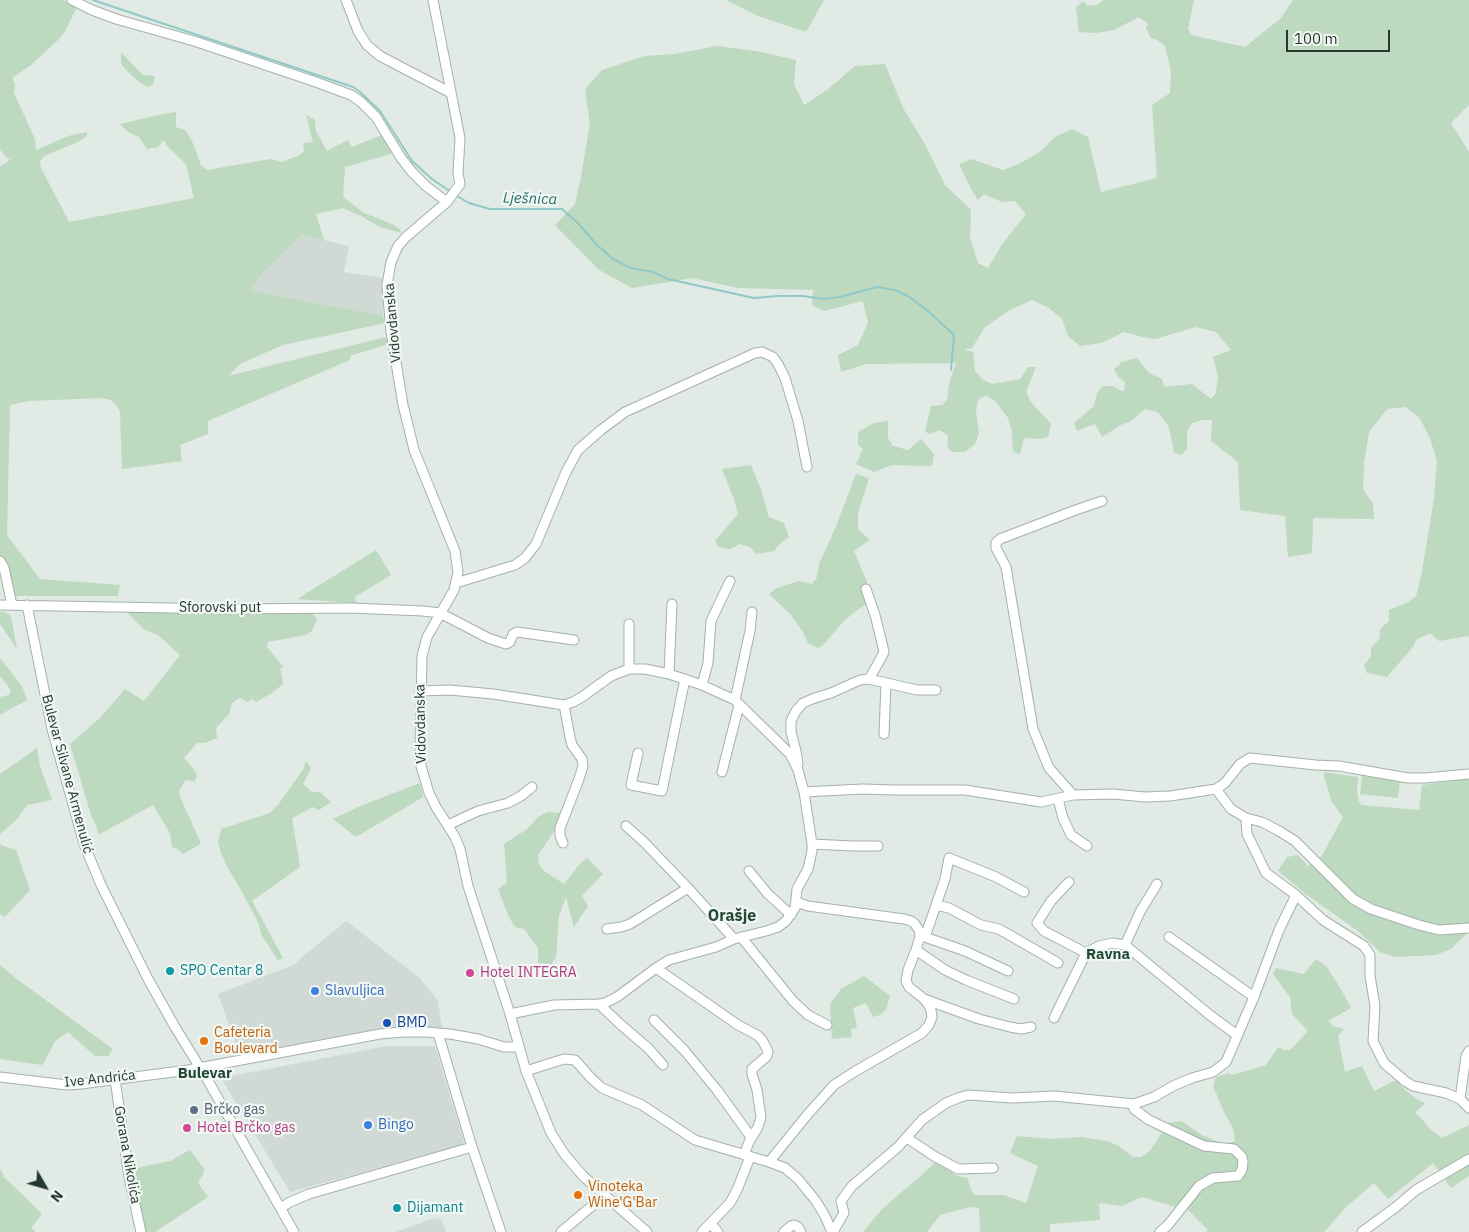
<!DOCTYPE html>
<html>
<head>
<meta charset="utf-8">
<style>
  body { margin:0 }
  #map { position:relative; width:1469px; height:1232px; overflow:hidden; background:#e1eae4; font-family:"IBM Plex Sans",sans-serif }
  canvas { display:block }
  .north { position:absolute; left:20px; top:1162px; width:50px; height:50px; -webkit-text-stroke:4px #f1f7f3; paint-order:stroke; rotate:128deg; font-size:14px; font-weight:700; line-height:20px; text-align:center; color:#24382f }
  .north::after { content:''; display:block; margin:auto; width:18px; height:22px; background:#24382f; clip-path:polygon(50% 0,100% 100%,50% 72%,0 100%) }
  .scale { position:absolute; left:1286px; top:30px; width:104px; height:22px; box-sizing:border-box; border:2px solid #24382f; border-top:0; padding-left:6px; font-size:15px; line-height:18px; white-space:nowrap; color:#24382f; -webkit-text-stroke:4px #f1f7f3; paint-order:stroke }
</style>
</head>
<body>
<div id="map">
<canvas width="1469" height="1232"></canvas>
<div class="north">N</div>
<div class="scale">100 m</div>
</div>
<script>
const g = document.querySelector('canvas').getContext('2d');
g.lineJoin = 'round';
function paint(path, color) { g.fillStyle = color; g.fill(path, 'evenodd'); }
const shape = rows => new Path2D(rows.map(r => 'M' + r).join(''));
function stroke(path, color, width, dash) { g.strokeStyle = color; g.lineWidth = width; g.lineCap = dash ? 'butt' : 'round'; g.setLineDash(dash || []); g.stroke(path); }
function label(font, color, halo, rows, align = 'center') {
  g.font = font + ' "IBM Plex Sans",sans-serif'; g.lineWidth = 4.5; g.setLineDash([]); g.textBaseline = 'middle'; g.strokeStyle = halo; g.fillStyle = color; for (const [text, x, y, turn = 0] of rows) {
    g.save(); g.translate(x, y); g.rotate((+turn || 0) * Math.PI / 180); g.textAlign = isNaN(turn) ? turn : align; if (halo) g.strokeText(text, 0, 0); g.fillText(text, 0, 0); g.restore();
  }
}
paint(shape([
  [302,235,349,246,344,272,383,278,383,316,249,290,263,273],
  [346,921,420,978,438,1001,442,1028,413,1027,383,1029,355,1033,240,1057,218,994,293,965],
  [387,1046,435,1046,464,1142,462,1145,290,1192,221,1078],
  [435,1218,440,1219,443,1223,446,1232,395,1232]
]), '#d0d9d3');
paint(shape([
  [0,0,63,0,77,7,65,31,58,40,31,65,12,78,15,84,14,93,35,139,36,150,68,136,87,132,87,136,78,142,44,156,40,161,41,168,69,222,194,198,186,164,167,146,164,140,158,147,147,149,139,137,128,132,120,124,163,114,176,112,176,127,185,130,192,141,201,165,207,170,271,159,282,162,298,156,304,152,303,143,313,142,306,115,315,120,316,131,327,151,348,140,352,147,384,134,394,153,345,167,343,197,364,213,392,224,400,229,401,233,380,227,361,216,343,208,316,214,324,240,302,235,263,273,249,290,383,316,385,323,283,345,240,364,228,376,386,337,388,344,350,356,350,360,208,421,208,434,180,445,182,461,122,469,120,412,116,405,111,400,101,398,29,401,10,405,7,535,40,579,120,585,118,596,14,596,8,567,0,556,0,166,10,160,0,150],
  [726,0,824,0,806,32,758,16],
  [1104,0,1194,0,1188,28,1191,35,1245,47,1281,18,1293,0,1469,0,1469,105,1451,123,1469,152,1469,636,1439,641,1430,633,1416,640,1413,647,1387,677,1367,673,1364,666,1371,656,1371,648,1380,638,1380,629,1389,621,1389,610,1408,602,1416,596,1421,577,1434,499,1437,460,1429,436,1419,417,1405,407,1387,409,1369,432,1364,463,1363,489,1373,504,1374,519,1313,518,1312,553,1288,557,1285,516,1240,510,1238,462,1211,441,1212,420,1203,420,1192,423,1187,431,1187,449,1182,455,1174,453,1169,427,1158,412,1145,409,1131,421,1121,425,1102,437,1095,424,1077,431,1074,423,1094,406,1097,393,1103,386,1113,386,1122,391,1124,390,1125,382,1118,377,1114,369,1122,362,1137,358,1149,373,1162,379,1164,387,1192,384,1211,399,1216,393,1218,376,1213,357,1231,350,1216,332,1196,327,1155,339,1143,337,1124,332,1101,343,1080,346,1068,336,1062,319,1049,308,1032,300,1010,310,985,327,972,348,964,350,973,352,975,371,983,380,992,384,1020,379,1028,367,1036,367,1026,392,1030,401,1051,424,1048,437,1039,439,1024,438,1020,454,1013,452,1012,432,1008,418,995,401,986,395,978,400,976,411,979,434,975,444,965,452,952,452,947,446,948,436,940,430,930,434,925,431,931,406,942,405,947,400,949,384,956,363,867,364,841,372,838,355,858,345,868,323,863,301,824,311,812,305,813,290,738,288,692,278,632,288,599,270,555,225,575,204,580,182,590,123,585,89,602,70,644,56,675,54,717,46,756,51,796,60,794,84,804,105,827,90,855,66,885,64,903,108,926,146,945,185,971,210,970,238,978,263,988,268,1003,243,1026,214,1015,201,1002,202,984,194,978,200,970,187,959,164,971,159,1003,170,1019,164,1040,152,1055,137,1072,129,1088,137,1101,192,1157,178,1152,105,1170,93,1171,72,1165,46,1157,40,1151,38,1146,28,1148,24,1139,17,1114,30,1096,33,1079,32,1076,7,1083,1,1088,6,1097,5],
  [121,52,143,75,155,76,153,85,148,87,138,81,129,73,121,64],
  [888,421,888,438,893,446,908,450,921,439,934,454,932,466,892,465,874,472,856,464,863,449,858,445,858,432,874,423],
  [751,465,761,490,769,517,784,523,789,537,780,544,774,551,756,554,750,547,740,544,730,549,719,547,715,541,738,514,734,499,722,469],
  [856,474,869,478,858,513,858,529,870,540,854,551,867,582,873,600,857,610,844,621,823,645,818,648,808,643,803,632,791,615,769,594,775,589,798,581,812,584,817,577,819,564,835,529],
  [376,550,391,575,355,597,356,603,297,599],
  [125,610,311,612,317,619,312,631,306,635,268,642,267,647,284,668,280,668,283,684,272,693,256,702,252,699,248,702,240,698,232,703,229,714,216,728,217,738,205,743,197,743,184,758,193,768,197,776,195,781,186,780,179,790,180,797,200,841,200,844,183,854,176,848,172,847,170,833,153,805,98,835,97,827,91,815,70,744,100,718,125,689,144,701,180,655,158,635,143,629],
  [0,612,5,612,11,616,17,649,0,624],
  [0,658,22,686,27,700,0,715,0,697,9,695,11,690,0,676],
  [37,747,40,766,52,800,27,805,17,819,0,834,0,774,29,754],
  [306,761,311,768,303,784,312,792,320,792,331,802,319,810,313,807,292,818,300,867,252,901,283,958,278,960,262,936,258,922,241,890,229,870,221,853,218,842,221,829,270,813,278,805,304,768],
  [1324,772,1358,777,1357,792,1359,802,1362,805,1419,810,1422,785,1466,779,1469,780,1469,931,1451,949,1436,955,1395,957,1380,952,1358,931,1307,895,1278,871,1287,857,1298,855,1308,866,1321,857,1343,817,1332,802,1325,780],
  [1362,776,1400,780,1398,798,1360,794],
  [420,783,423,797,356,837,333,819,358,807],
  [547,812,562,813,555,830,538,855,539,864,544,871,564,884,579,865,587,858,603,874,582,896,588,906,574,927,566,897,559,916,556,957,551,965,538,964,538,948,524,929,515,927,510,919,498,889,507,883,504,844,527,829,538,817],
  [0,844,3,846,16,850,30,890,5,917,0,914],
  [1316,959,1327,967,1342,991,1351,1008,1328,1021,1333,1026,1344,1029,1338,1036,1345,1072,1362,1066,1374,1091,1396,1080,1406,1091,1417,1099,1425,1103,1415,1113,1421,1118,1429,1128,1442,1138,1469,1125,1469,1176,1451,1188,1433,1163,1388,1199,1374,1183,1346,1207,1324,1232,1206,1232,1208,1230,1185,1207,1176,1207,1142,1197,1122,1206,1099,1203,1100,1220,1050,1224,1050,1232,980,1232,979,1208,970,1207,940,1215,927,1232,863,1232,882,1209,924,1173,936,1161,957,1176,967,1178,972,1192,975,1195,1004,1195,1026,1203,1038,1166,1010,1153,1017,1136,1051,1139,1081,1137,1107,1141,1119,1146,1133,1157,1141,1157,1150,1151,1168,1123,1181,1121,1202,1135,1216,1141,1226,1144,1235,1141,1233,1128,1225,1114,1213,1086,1216,1077,1228,1073,1232,1075,1266,1065,1278,1047,1284,1050,1290,1050,1308,1031,1292,1014,1290,997,1273,974,1276,968,1304,974],
  [0,965,18,980,113,1049,108,1056,95,1056,68,1032,55,1041,45,1061,42,1065,0,1059],
  [864,976,890,996,886,1010,880,1015,873,1017,866,1003,853,1008,857,1028,851,1029,852,1037,832,1039,830,1004,841,989],
  [190,1150,205,1170,198,1183,208,1197,155,1232,145,1232,132,1169,170,1161],
  [0,1168,4,1177,42,1214,31,1228,36,1232,0,1232]
]), '#bdd9bf');
stroke(shape([
  [93,0,353,87,360,92,380,111,412,161,432,179,451,192],
  [455,195,469,203,490,209,562,209,578,223,596,244,613,259,631,268,653,272,668,279,754,298,777,296,803,296,823,299,840,297,877,287,895,290,908,296,929,312,954,335,951,370]
]), '#90c9c7', 2);
const minor = shape([
  [72,0,92,10,116,19,194,41,313,81,351,95,361,102,376,117,401,158,412,172,426,186,447,202],
  [346,0,358,31,367,45,380,56,451,93],
  [433,0,460,138,458,173,460,184,447,202,406,237,398,246,391,262,387,285,391,332,403,405,410,433,414,450,455,551,458,572,454,590,427,637,422,656,420,752,421,766,429,793,436,807,455,837,460,849,468,886,510,1014,526,1071,551,1133,565,1155,583,1176,647,1232],
  [0,561,4,568,12,605],
  [456,583,515,565,525,558,536,544,566,472,578,450,601,430,625,412,755,353,762,352,773,357,778,364,785,378,798,421,807,467],
  [0,605,228,609,351,608,423,611,440,613,488,638,506,644,510,642,513,634,517,632,574,640],
  [27,605,52,729,84,844,101,885,148,979,175,1027,207,1079,294,1232],
  [629,624,629,669],
  [669,674,672,604],
  [869,679,917,690,936,690],
  [702,685,708,663,711,621,730,581],
  [420,691,450,690,493,694,564,705,573,702,582,697,611,676,629,669,645,669,669,674,702,685,735,700,790,754,798,770,804,792],
  [735,700,750,631,752,612],
  [884,734,886,683],
  [638,753,631,785,662,791,685,679],
  [798,764,796,751,791,732,791,721,796,711,803,703,812,699,831,693,860,680,869,679,880,660,884,652,882,643,875,615,866,589],
  [722,772,739,705],
  [1216,789,1225,783,1240,764,1250,758,1316,765,1339,766,1408,778,1425,778,1469,774],
  [1073,795,1049,768,1033,729,1006,567,996,548,996,543,1000,539,1073,511,1102,501],
  [1058,799,1063,818,1071,835,1087,846],
  [1246,818,1247,834,1266,873,1296,895,1323,920,1364,946,1370,955,1370,976,1375,1006,1373,1041,1384,1063,1405,1081,1413,1086,1446,1093,1460,1099,1469,1108],
  [448,825,478,811,508,803,521,796,532,787],
  [626,826,644,842,688,888,734,939],
  [563,843,560,836,560,828,579,779,583,766,582,759,572,745,570,737,564,705],
  [812,844,852,846,878,846],
  [749,871,768,894,791,915],
  [1069,882,1051,901,1037,923,1044,931,1086,953,1099,946,1112,943,1125,945,1211,1016,1237,1035],
  [936,905,949,908,981,925,999,929,1058,963],
  [607,929,621,927,630,924,688,888],
  [920,936,925,937,945,879,949,858,996,877,1024,892],
  [741,937,793,1001,808,1015,827,1025],
  [925,937,965,951,1008,971],
  [1169,937,1254,997],
  [1125,945,1140,912,1157,884],
  [916,950,945,970,966,980,1014,999],
  [656,968,738,1025,757,1035,762,1040,766,1047,768,1052,767,1056,752,1069,752,1074,757,1090,761,1117,758,1127,749,1142,744,1155],
  [924,999,979,1019,1010,1027,1021,1029,1031,1027],
  [599,1004,620,1024,648,1048,663,1065],
  [510,1014,554,1005,599,1004,605,1003,617,997,656,968,669,960,716,947,734,939,766,931,778,927,786,921,795,908,797,889,808,869,812,851,812,844,804,792,863,789,894,790,965,790,1041,802,1073,795,1113,794,1145,797,1170,796,1216,789,1231,809,1246,818,1262,822,1279,831,1295,841,1353,899,1371,909,1419,925,1439,930,1469,928],
  [1054,1018,1086,953],
  [654,1020,684,1050,717,1090,751,1137],
  [438,1033,472,1147,501,1232],
  [526,1071,564,1059,575,1060,591,1078,602,1088,642,1105,695,1140,769,1162,785,1168,798,1179,816,1201,825,1216,832,1232],
  [0,1077,67,1085,81,1084,188,1070,380,1034,403,1032,426,1032,450,1034,478,1039,504,1047,519,1047],
  [115,1079,129,1177,141,1232],
  [1460,1099,1466,1056,1469,1051],
  [1134,1104,1134,1109,1149,1120,1204,1146,1234,1149,1242,1157,1243,1162,1242,1170,1238,1176,1213,1178,1199,1186,1168,1225,1160,1232],
  [907,1138,934,1156,958,1169,993,1168],
  [769,1162,808,1114,834,1085,854,1072,922,1033,929,1025,932,1017,931,1010,928,1004,924,999,909,987,906,981,908,970,916,950,920,936,919,930,914,923,911,921,904,919,808,906,796,902],
  [281,1208,290,1202,309,1194,472,1147],
  [711,1224,718,1232],
  [561,1232,605,1195],
  [702,1232,730,1203,737,1190,750,1157],
  [784,1232,791,1226,794,1225,798,1227,801,1232],
  [833,1232,844,1213,841,1201,852,1186,898,1147,922,1120,946,1103,958,1098,968,1095,1013,1098,1054,1096,1134,1104,1154,1097,1173,1086,1192,1078,1213,1072,1226,1062,1254,997,1279,930,1296,895],
  [1362,1232,1396,1207,1416,1190,1469,1159]
]);
stroke(minor, '#a5b1aa', 11);
stroke(minor, '#fff', 9);
for (const [x, y, r, color] of [
  [170,971,5,"#0f9aa8"],
  [470,973,5,"#d1479c"],
  [315,991,5,"#3f7fe0"],
  [387,1023,5,"#1a4fb4"],
  [204,1041,5,"#e8710a"],
  [194,1110,5,"#5c6f8a"],
  [368,1125,5,"#3f7fe0"],
  [187,1128,5,"#d1479c"],
  [578,1195,5,"#e8710a"],
  [397,1208,5,"#0f9aa8"]
]) { const dot = new Path2D(); dot.arc(x, y, r, 0, 2 * Math.PI); g.fillStyle = color; g.fill(dot); stroke(dot, '#f1f7f3', 2); }
label('14px', '#24382f', '#f1f7f3', [
  ["Vidovdanska",393,323,-95],
  ["Sforovski put",220,608],
  ["Vidovdanska",421,724,-91],
  ["Bulevar Silvane Armenulić",67,774,75],
  ["Ive Andrića",100,1079,-6],
  ["Gorana Nikolića",127,1155,80]
]);
label('14px', '#0d838f', '#f1f7f3', [
  ["SPO Centar 8",180,971],
  ["Dijamant",407,1208]
], 'left');
label('14px', '#b23c85', '#f1f7f3', [
  ["Hotel INTEGRA",480,973],
  ["Hotel Brčko gas",197,1128]
], 'left');
label('14px', '#366cbe', '#f1f7f3', [
  ["Slavuljica",325,991],
  ["Bingo",378,1125]
], 'left');
label('14px', '#164399', '#f1f7f3', [
  ["BMD",397,1023]
], 'left');
label('14px', '#c56008', '#f1f7f3', [
  ["Cafeteria",214,1033],
  ["Boulevard",214,1049],
  ["Vinoteka",588,1187],
  ["Wine'G'Bar",588,1203]
], 'left');
label('14px', '#4e5e75', '#f1f7f3', [
  ["Brčko gas",204,1110]
], 'left');
label('italic 15px', '#256d6c', '#f1f7f3', [
  ["Lješnica",530,199,2]
]);
label('bold 15px', '#224838', '#f1f7f3', [
  ["Ravna",1108,955],
  ["Bulevar",205,1074]
]);
label('bold 16px', '#224838', '#f1f7f3', [
  ["Orašje",732,916]
]);
</script>
</body>
</html>
